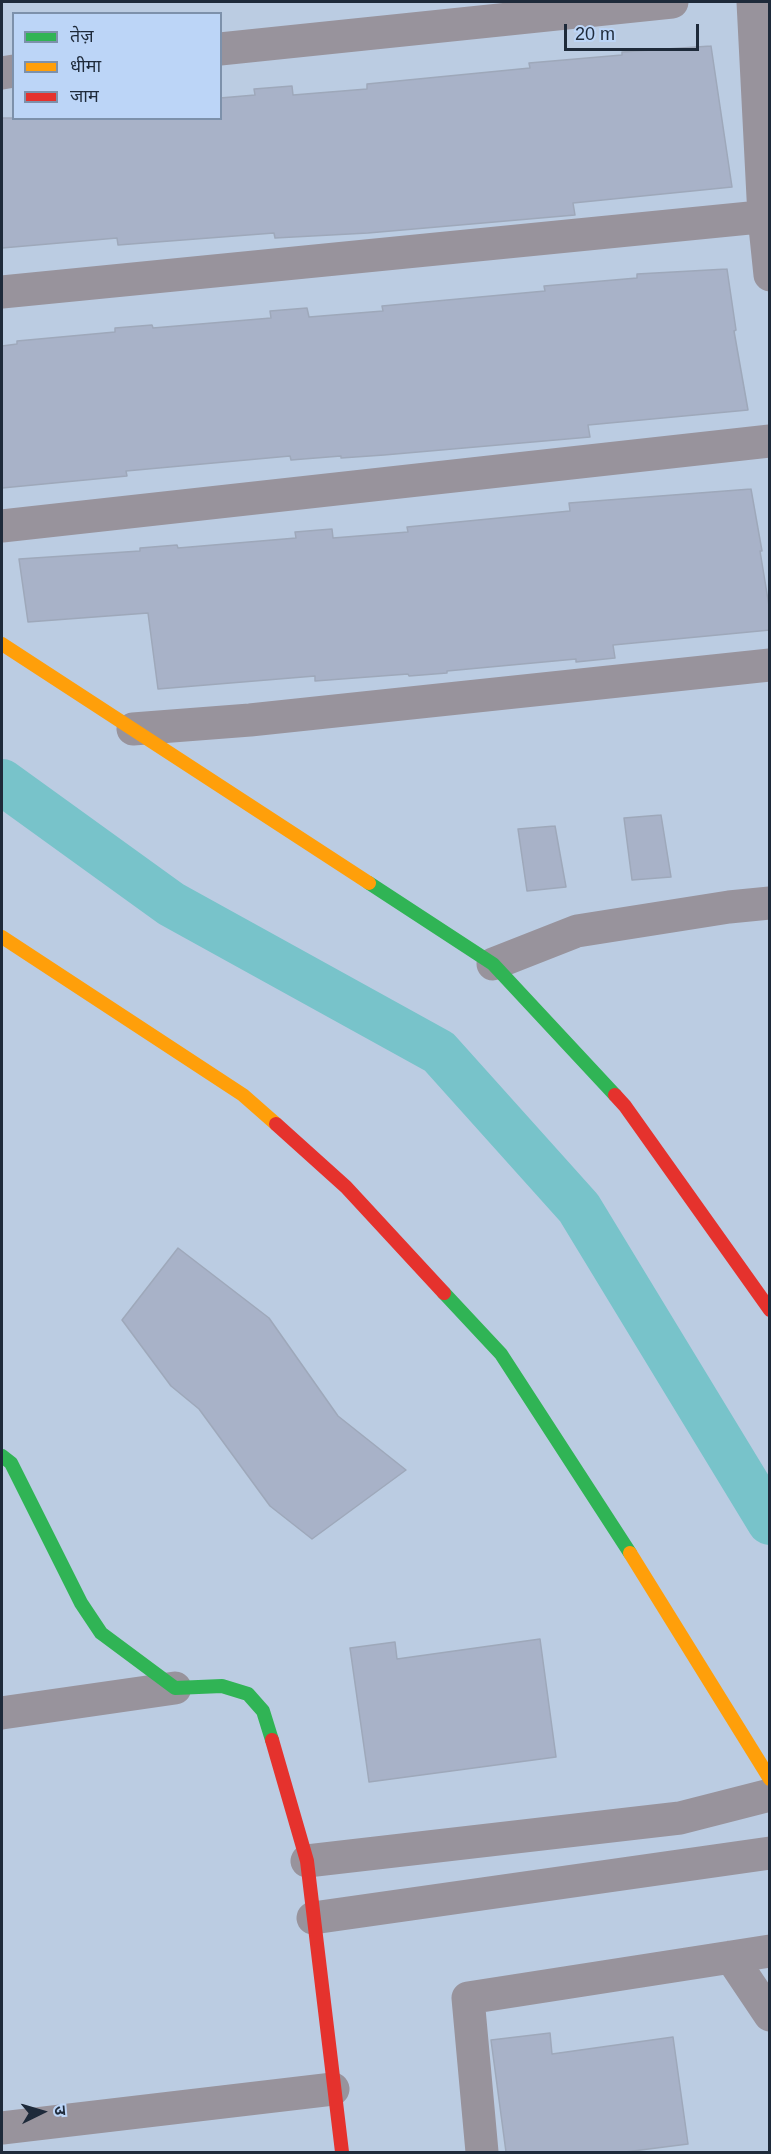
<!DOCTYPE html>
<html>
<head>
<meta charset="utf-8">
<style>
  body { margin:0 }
  #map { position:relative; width:771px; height:2154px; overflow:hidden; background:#bbcce2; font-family:Helvetica,"Noto Sans Devanagari",sans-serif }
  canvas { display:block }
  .frame { position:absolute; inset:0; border:3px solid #1e2a3a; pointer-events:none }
  .legend { position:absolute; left:12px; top:12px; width:210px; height:108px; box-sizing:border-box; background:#bcd5f7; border:2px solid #7d91ab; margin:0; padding:8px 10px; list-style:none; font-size:18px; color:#1e2a3a }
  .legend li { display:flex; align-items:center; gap:12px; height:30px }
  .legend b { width:30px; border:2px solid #7d91ab }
  .north { position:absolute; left:12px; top:2082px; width:60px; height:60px; -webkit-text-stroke:4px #bcd5f7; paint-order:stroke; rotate:85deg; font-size:16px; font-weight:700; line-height:24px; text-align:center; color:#1e2a3a }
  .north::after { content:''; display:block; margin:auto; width:21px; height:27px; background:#1e2a3a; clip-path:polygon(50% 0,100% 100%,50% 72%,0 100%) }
  .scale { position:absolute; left:564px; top:24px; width:135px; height:27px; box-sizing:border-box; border:3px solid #1e2a3a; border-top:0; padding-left:8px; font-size:18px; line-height:21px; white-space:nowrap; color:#1e2a3a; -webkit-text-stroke:4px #bcd5f7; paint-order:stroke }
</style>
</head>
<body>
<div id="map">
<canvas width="771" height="2154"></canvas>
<div class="frame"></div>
<ul class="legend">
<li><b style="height:8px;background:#30b455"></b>तेज़</li>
<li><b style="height:8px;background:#ff9f0a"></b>धीमा</li>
<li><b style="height:8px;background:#e5322d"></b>जाम</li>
</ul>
<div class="north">उ</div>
<div class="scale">20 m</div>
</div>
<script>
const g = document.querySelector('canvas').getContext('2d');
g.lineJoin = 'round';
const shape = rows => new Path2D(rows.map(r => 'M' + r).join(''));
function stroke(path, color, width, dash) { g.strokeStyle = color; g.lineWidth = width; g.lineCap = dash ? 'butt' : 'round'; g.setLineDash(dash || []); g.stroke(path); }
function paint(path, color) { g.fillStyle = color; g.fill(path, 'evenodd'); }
stroke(shape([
  [2,782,171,904,439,1052,579,1208,770,1522]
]), '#78c3ca', 46);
const building = shape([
  [711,46,732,187,573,203,575,215,368,233,275,238,274,233,118,245,117,238,2,248,2,118,220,118,220,98,255,95,254,89,292,86,293,95,367,89,367,84,530,68,529,63,622,55,622,52,711,46],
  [727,269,736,330,734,331,748,410,588,425,590,437,384,455,341,458,341,456,291,460,290,456,126,471,127,476,2,488,2,346,17,344,17,341,115,332,115,328,152,325,153,328,271,318,270,311,307,308,309,317,383,311,382,306,545,291,544,286,637,278,637,274,727,269],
  [751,489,762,551,760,551,770,612,770,630,613,645,615,658,576,662,576,659,447,671,447,673,409,676,408,674,315,681,315,676,158,689,148,613,28,622,19,559,140,551,140,548,177,545,178,548,296,538,295,532,332,529,333,538,408,532,407,527,570,511,569,503,751,489],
  [661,815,671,877,632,880,624,818,661,815],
  [555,826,566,887,527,891,518,829,555,826],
  [178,1248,269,1318,338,1416,406,1470,312,1539,270,1506,199,1409,171,1386,122,1320,178,1248],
  [540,1639,556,1757,369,1782,350,1648,395,1642,397,1659,540,1639],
  [550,2033,552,2054,673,2037,688,2144,625,2152,506,2152,491,2040,550,2033]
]);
paint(building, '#a8b2c8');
stroke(building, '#9ea8ba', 1.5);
stroke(shape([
  [753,2,764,217,770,275],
  [220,49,672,2],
  [2,73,14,71],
  [2,292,770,216],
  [2,526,770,441],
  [133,729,250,720,770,665],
  [493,964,577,931,729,907,770,903],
  [2,1713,175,1688],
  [307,1861,680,1818,770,1795],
  [313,1918,770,1853],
  [731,1957,770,2015],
  [2,2128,333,2089],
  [482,2152,468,1998,770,1951]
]), '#98939c', 33);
stroke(shape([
  [369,883,493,964,615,1095],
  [444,1293,501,1354,630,1553],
  [2,1456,11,1463,81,1603,101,1633,175,1688,222,1686,248,1694,263,1711,272,1740]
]), '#30b455', 14);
stroke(shape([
  [2,644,369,883],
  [2,937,243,1095,276,1124],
  [630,1553,770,1779]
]), '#ff9f0a', 14);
stroke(shape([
  [615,1095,625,1106,770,1310],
  [276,1124,346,1187,444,1293],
  [272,1740,307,1861,342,2152]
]), '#e5322d', 14);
</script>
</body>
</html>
